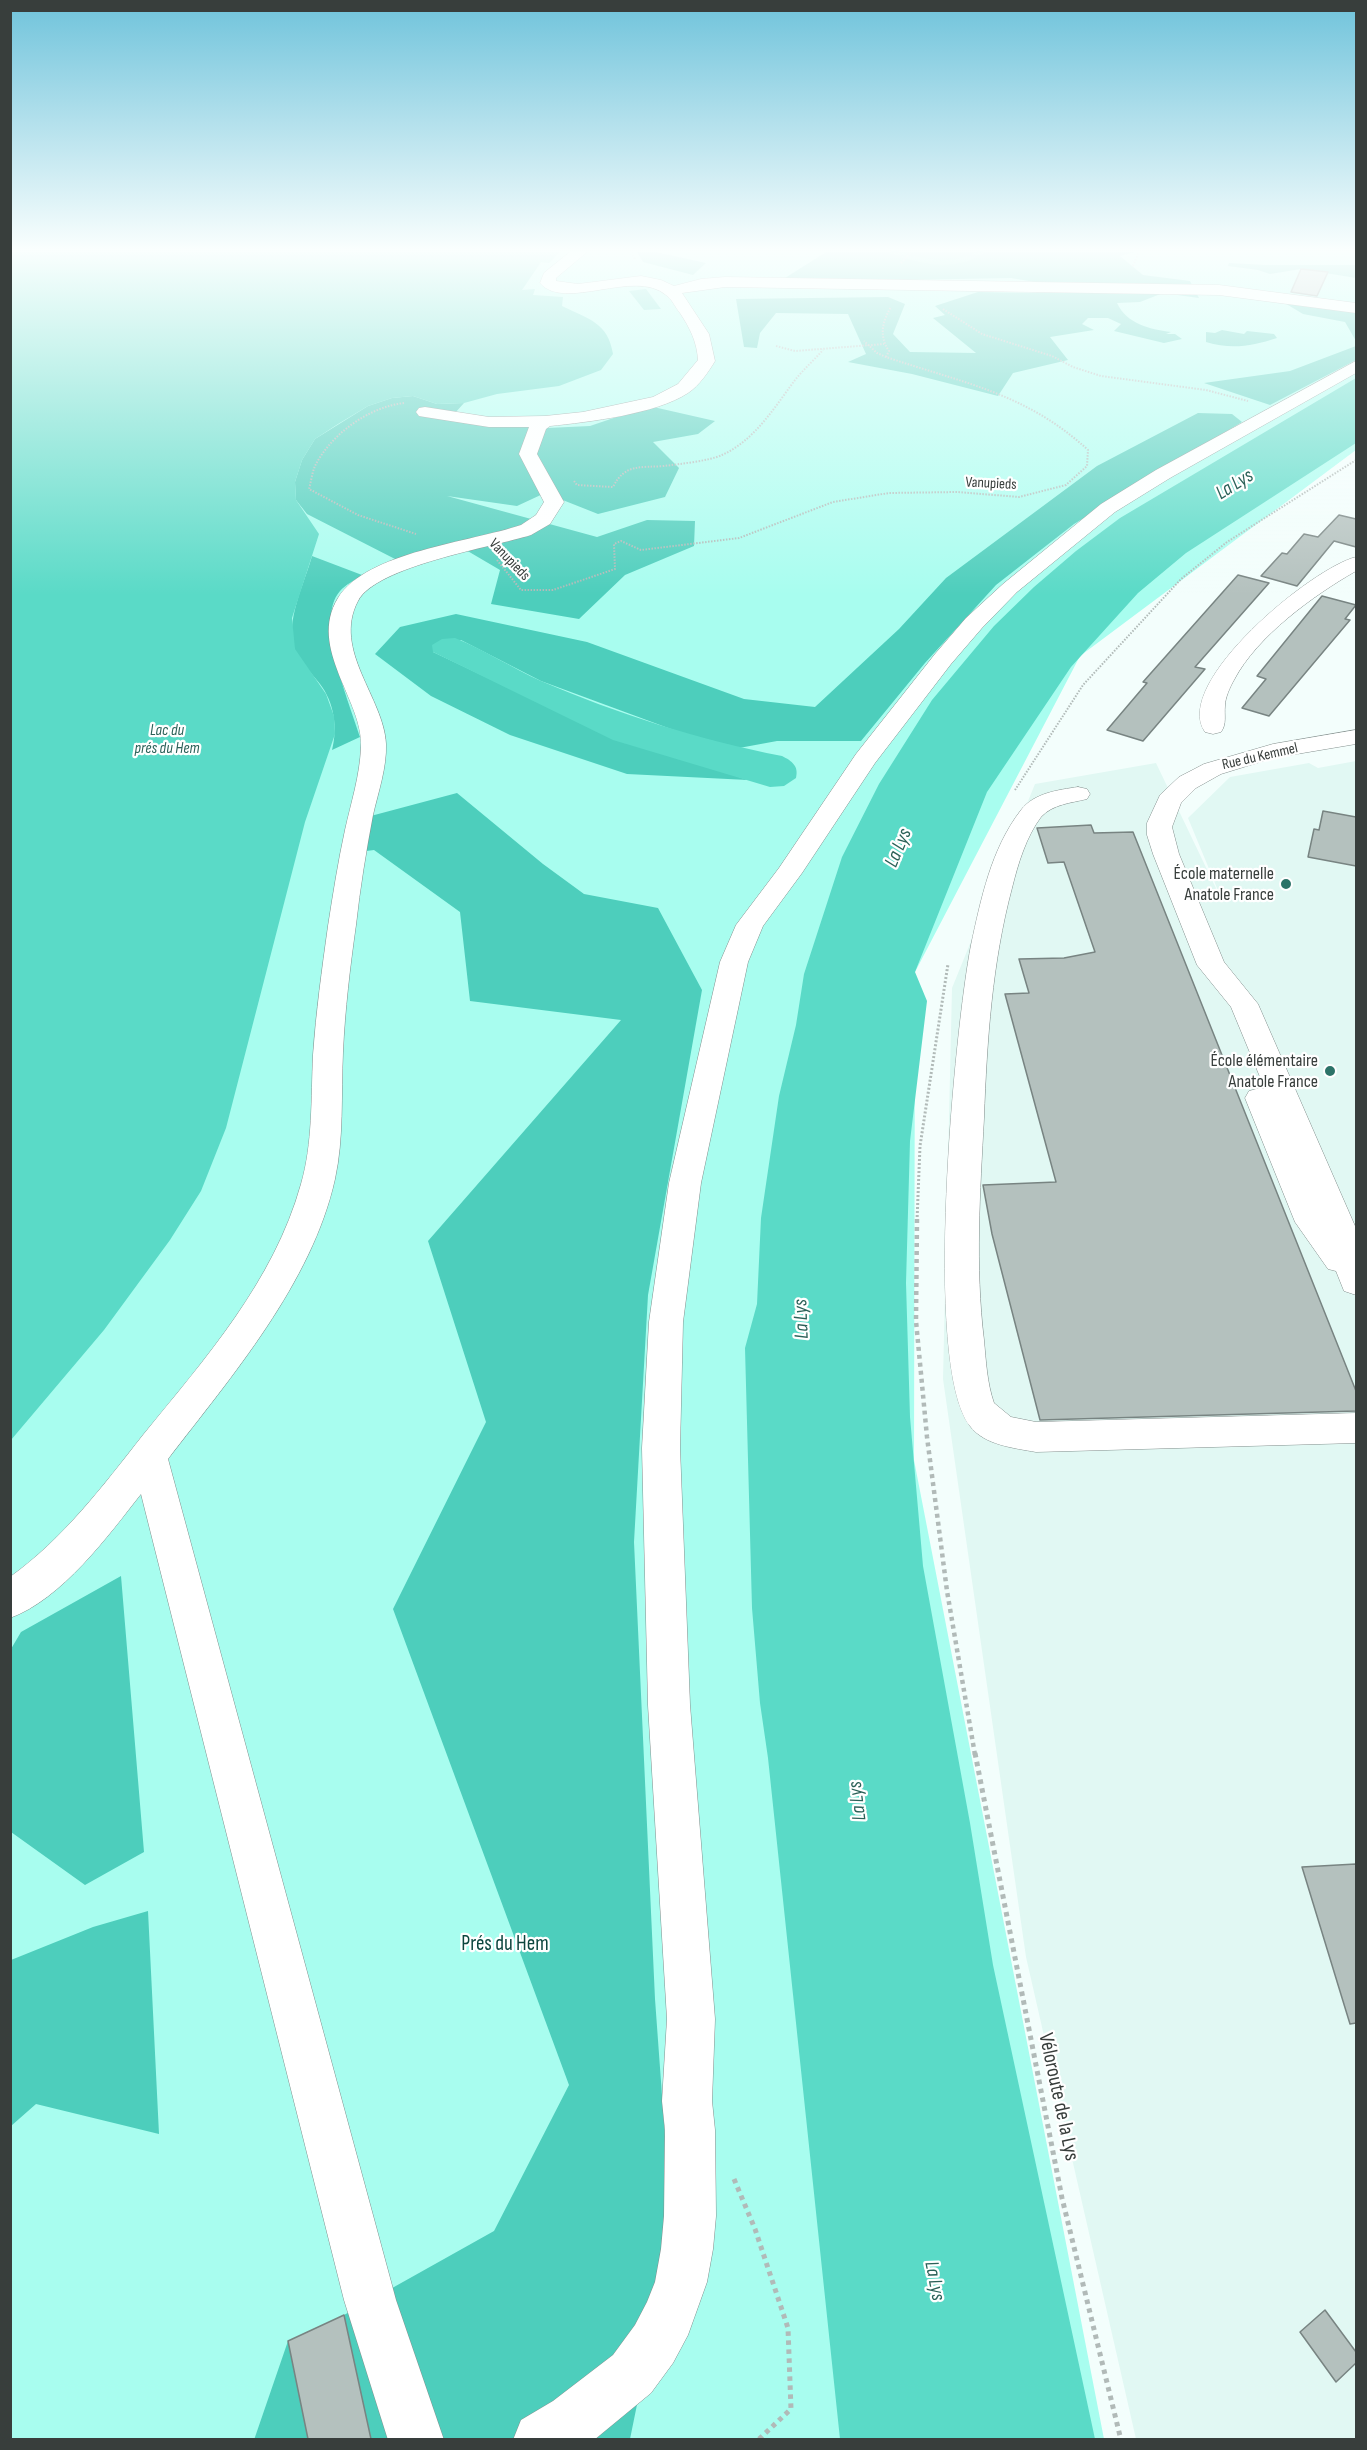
<!DOCTYPE html>
<html>
<head>
<meta charset="utf-8">
<style>
  body { margin:0 }
  #map { position:relative; width:1367px; height:2450px; overflow:hidden; background:#f3fefc; font-family:"Sofia Sans Condensed",sans-serif }
  canvas { display:block }
  .frame { position:absolute; inset:0; border:12px solid #383e3c; pointer-events:none }
</style>
</head>
<body>
<div id="map">
<canvas width="1367" height="2450"></canvas>
<div class="frame"></div>
</div>
<script>
const c = document.querySelector('canvas').getContext('2d');
c.lineJoin = 'round';
function paint(path, color) {
  c.fillStyle = color;
  c.fill(path, 'evenodd');
}
function strokePath(path, color, width, dash) {
  c.strokeStyle = color;
  c.lineWidth = width;
  c.lineCap = dash ? 'butt' : 'round';
  c.setLineDash(dash || []);
  c.stroke(path);
}
function label(font, color, halo, rows, align = 'center') {
  c.font = font + ' "Sofia Sans Condensed",sans-serif';
  c.lineWidth = 4.5;
  c.setLineDash([]);
  c.textBaseline = 'middle';
  c.strokeStyle = halo;
  c.fillStyle = color;
  for (const [text, x, y, turn = 0] of rows) {
    c.save();
    c.translate(x, y);
    c.rotate((+turn || 0) * Math.PI / 180);
    c.textAlign = isNaN(turn) ? turn : align;
    if (halo) c.strokeText(text, 0, 0);
    c.fillText(text, 0, 0);
    c.restore();
  }
}
paint(new Path2D(`
  M 1356,761 L 1356,2439 L 1136,2439 L 1026,1957 L 943,1379 L 952,988 L 1035,784 L 1156,763 L 1224,905 L 1188,818 L 1230,777 L 1309,763 L 1318,768 Z`), '#e1f8f3');
paint(new Path2D(`
  M 11,252 L 1356,252 L 1356,450 L 1080,656 L 915,972 L 914,1460 L 1104,2439 L 11,2440 Z`), '#a8fdef');
paint(new Path2D(`
  M 637,252 L 656,252 L 706,263 L 693,275 L 643,262 Z
  M 826,252 L 1135,252 L 1120,256 L 1143,275 L 1190,281 L 1199,298 L 1163,293 L 1140,302 L 1117,303 C 1127,324 1149,329 1171,332 L 1166,334 L 1175,334 L 1182,339 L 1164,343 L 1114,331 L 1121,324 L 1108,318 L 1088,318 L 1082,324 L 1094,330 L 1050,337 L 1068,360 L 1013,373 L 998,396 L 912,374 L 848,362 L 866,354 L 848,314 L 776,313 L 760,333 L 757,348 L 744,347 L 736,299 L 888,297 L 905,304 L 893,334 L 910,352 L 976,353 L 933,318 L 945,315 L 935,306 L 978,292 L 1030,293 L 1082,290 L 1011,278 L 901,280 L 785,278 Z
  M 1229,263 L 1265,265 L 1356,265 L 1356,278 L 1301,269 L 1270,274 L 1258,270 L 1228,266 Z
  M 1278,299 L 1345,308 L 1356,306 L 1356,341 L 1345,322 L 1303,314 Z
  M 1222,330 L 1244,334 L 1247,331 L 1274,334 L 1277,338 C 1252,346 1232,350 1206,342 L 1206,332 L 1215,333 Z
  M 1356,346 L 1356,360 L 1270,405 L 1204,383 L 1290,371 Z
  M 413,396 L 437,404 L 464,403 L 455,413 L 547,428 L 590,426 L 649,406 L 715,421 L 698,434 L 653,442 L 679,468 L 665,497 L 598,514 L 545,493 L 517,506 L 447,496 L 597,537 L 647,520 L 695,521 L 694,546 L 625,575 L 579,619 L 491,604 L 500,570 L 454,543 L 397,560 L 307,514 L 296,500 L 295,482 L 302,460 L 315,439 L 368,406 L 392,398 Z
  M 1198,413 L 1232,414 L 1242,422 L 1074,524 L 996,585 L 925,663 L 861,741 L 777,741 L 739,748 L 679,732 L 541,681 L 461,640 L 433,652 L 513,690 L 689,761 L 748,780 L 627,774 L 510,735 L 431,696 L 375,654 L 400,627 L 456,614 L 587,642 L 744,699 L 815,707 L 899,629 L 946,578 L 1097,466 Z
  M 312,556 L 362,575 C 355,580 345,585 340,591 C 314,620 350,704 360,737 L 332,750 C 338,728 334,702 320,684 C 312,673 300,663 295,650 C 284,623 305,582 312,556 Z
  M 457,793 L 543,864 L 584,894 L 658,908 L 702,990 L 648,1295 L 634,1542 L 655,1999 L 672,2233 L 630,2439 L 254,2440 L 288,2341 L 344,2315 L 494,2231 L 569,2085 L 393,1609 L 486,1422 L 428,1241 L 621,1020 L 470,1001 L 460,912 L 374,850 L 359,852 L 367,817 Z
  M 121,1576 L 144,1852 L 85,1885 L 11,1832 L 11,1649 L 21,1632 Z
  M 148,1911 L 159,2134 L 36,2104 L 11,2126 L 11,1960 L 93,1927 Z`), '#4dcebc');
paint(new Path2D(`
  M 11,252 L 560,252 L 549,263 L 541,262 L 522,290 L 535,289 L 533,295 L 563,297 L 562,306 C 588,319 608,322 613,354 L 601,370 L 559,386 L 497,394 L 464,403 L 437,404 L 413,396 L 392,398 L 368,406 L 338,424 L 315,439 L 302,460 L 295,482 L 296,500 L 319,534 L 292,618 L 295,649 L 326,694 L 334,716 L 335,734 L 305,822 L 226,1128 L 201,1191 L 170,1240 L 104,1330 L 11,1440 Z
  M 646,289 L 661,309 L 644,310 L 629,291 Z
  M 1356,378 L 1356,443 L 1186,553 L 1138,593 L 1071,667 L 987,792 L 915,972 L 927,1001 L 910,1141 L 906,1283 L 910,1417 L 923,1566 L 970,1823 L 993,1965 L 1095,2439 L 840,2439 L 768,1758 L 760,1703 L 752,1608 L 745,1348 L 757,1304 L 761,1218 L 779,1096 L 796,1025 L 804,974 L 842,857 L 879,784 L 932,700 L 994,626 L 1034,587 L 1076,551 L 1120,518 Z
  M 455,638 C 485,650 512,668 541,681 C 618,714 700,740 782,756 C 792,761 799,766 796,778 L 784,786 L 770,787 L 613,740 L 433,652 L 432,645 L 442,639 Z`), '#5adac7');
strokePath(new Path2D(`
  M 893,252 C 923,262 953,270 981,252`), '#5adac7', 5);
const building = new Path2D(`
  M 1301,269 L 1328,272 L 1317,296 L 1291,292 Z
  M 1339,515 L 1356,519 L 1356,547 L 1334,541 L 1297,586 L 1261,576 L 1282,553 L 1287,554 L 1304,534 L 1318,537 Z
  M 1238,575 L 1269,583 L 1195,667 L 1205,669 L 1143,741 L 1107,730 L 1147,683 L 1143,682 Z
  M 1322,596 L 1356,605 L 1345,619 L 1350,620 L 1269,716 L 1242,708 L 1266,679 L 1257,676 Z
  M 1323,811 L 1356,817 L 1356,866 L 1308,857 L 1314,829 L 1319,830 Z
  M 1091,825 L 1094,833 L 1133,832 L 1356,1391 L 1356,1411 L 1040,1420 L 992,1234 L 983,1185 L 1056,1182 L 1005,994 L 1029,993 L 1019,959 L 1064,958 L 1095,952 L 1064,862 L 1048,863 L 1037,828 Z
  M 1356,1864 L 1356,2023 L 1350,2024 L 1302,1867 Z
  M 1325,2310 L 1356,2352 L 1356,2363 L 1336,2382 L 1300,2332 Z
  M 344,2315 L 371,2439 L 308,2439 L 288,2341 Z`);
paint(building, '#b4c1be');
strokePath(building, '#788482', 1.5);
const minor = new Path2D(`
  M 570,252 L 587,252 L 556,278 L 556,281 L 578,284 L 641,276 L 661,280 L 674,286 L 701,279 L 725,277 L 1219,285 L 1356,303 L 1356,313 L 1219,295 L 725,287 L 682,293 L 709,334 L 715,361 C 709,371 699,386 688,393 C 656,414 589,422 550,426 L 546,429 L 537,454 L 564,502 L 550,524 L 531,535 C 493,547 376,566 358,601 C 332,650 384,698 386,744 C 387,767 378,793 373,815 C 366,852 360,888 356,925 C 350,967 345,1010 343,1052 C 341,1095 344,1138 335,1179 C 312,1283 231,1377 168,1459 L 396,2300 L 444,2440 L 388,2440 L 344,2300 L 141,1494 C 108,1536 62,1599 10,1618 L 10,1577 C 63,1539 103,1486 143,1435 C 205,1359 274,1281 301,1184 C 313,1143 311,1098 313,1055 C 316,1012 322,969 328,926 C 333,894 338,862 345,830 C 351,803 360,775 361,747 C 364,702 307,648 338,598 C 366,552 471,542 521,525 L 536,515 L 544,502 L 519,454 L 529,427 L 489,427 L 425,417 L 419,416 L 416,412 L 419,408 L 425,407 L 489,417 L 545,416 L 583,412 L 653,397 L 678,384 L 698,360 C 697,342 690,328 680,313 C 675,307 672,299 666,295 C 634,268 565,312 540,283 L 544,273 Z
  M 1356,361 L 1356,373 L 1170,478 L 1115,512 L 1017,592 L 982,628 L 951,664 L 875,763 L 802,873 L 763,926 L 748,962 L 701,1183 L 683,1322 L 680,1448 L 690,1705 L 715,2019 L 712,2101 L 715,2130 L 716,2216 L 713,2249 L 707,2282 L 688,2335 L 673,2363 L 651,2393 L 594,2440 L 513,2440 L 521,2420 L 553,2401 L 613,2355 L 635,2325 L 647,2302 L 655,2282 L 661,2249 L 664,2216 L 665,2130 L 662,2101 L 667,2019 L 648,1705 L 642,1448 L 649,1322 L 669,1183 L 720,962 L 736,925 L 779,868 L 856,754 L 935,654 L 966,618 L 1003,584 L 1101,504 L 1156,470 Z
  M 1356,557 L 1356,571 C 1314,595 1257,636 1234,680 C 1230,687 1225,698 1225,706 C 1224,715 1227,724 1221,732 L 1213,734 L 1205,732 C 1171,683 1313,567 1356,557 Z
  M 1356,730 L 1356,744 L 1273,758 L 1221,774 L 1196,788 L 1181,803 L 1172,827 L 1179,854 L 1224,962 L 1258,1004 L 1355,1226 L 1356,1232 L 1356,1295 L 1344,1291 L 1336,1271 L 1328,1269 L 1295,1222 L 1245,1098 L 1249,1091 L 1260,1088 L 1265,1089 L 1231,1007 L 1197,965 L 1153,854 L 1147,835 L 1147,823 L 1160,795 L 1179,777 L 1204,764 L 1273,744 Z
  M 1078,787 L 1087,789 L 1090,794 L 1087,799 C 1071,803 1053,804 1041,817 C 1026,837 1018,864 1012,888 C 992,963 987,1040 984,1118 C 980,1192 975,1266 984,1340 C 986,1361 987,1383 994,1403 L 1011,1417 L 1036,1422 L 1356,1413 L 1356,1443 L 1036,1452 C 1014,1448 984,1445 970,1426 C 922,1364 955,1028 971,945 C 981,899 991,849 1021,810 C 1034,793 1058,790 1078,787 Z`);
strokePath(minor, '#84908e', 1);
strokePath(new Path2D(`
  M 632,252 L 635,260
  M 901,263 L 911,252
  M 1133,266 L 1139,252
  M 943,309 L 982,334 L 1052,356 L 1073,367 L 1101,376 L 1206,390 L 1248,401
  M 776,346 L 795,351 L 884,344
  M 886,357 L 889,351 C 879,336 882,322 891,307
  M 404,403 C 369,407 331,434 315,466 C 312,473 311,482 309,489 L 358,515 L 416,534
  M 574,481 L 577,485 L 613,487 C 625,463 641,468 664,466 C 679,464 709,461 722,455 C 755,440 774,408 795,380 C 803,370 814,360 823,350
  M 497,560 L 521,590 L 553,590 L 615,569 L 614,544 L 621,541 L 641,550 L 739,538 L 833,502 L 889,493 L 957,492 L 1019,497 L 1066,485 L 1087,466 L 1088,450 C 1026,393 963,383 886,357 L 877,353 L 864,341
  M 1015,790 L 1083,685 L 1181,579 L 1227,542 L 1356,460`), '#b1bab8', 2, [1.5, 1.5]);
strokePath(new Path2D(`
  M 917,1221 L 920,1146 L 948,964`), '#b1bab8', 3, [2, 2]);
strokePath(new Path2D(`
  M 917,1219 L 916,1321 L 927,1437 L 947,1591 L 975,1755`), '#b1bab8', 4.5, [4, 4]);
strokePath(new Path2D(`
  M 975,1753 L 1062,2198 L 1121,2440
  M 734,2179 L 755,2229 L 788,2328 L 791,2409 L 758,2440`), '#b1bab8', 5, [4.5, 4.5]);
paint(minor, '#fff');
const sky = c.createLinearGradient(0, 0, 0, 595);
sky.addColorStop(0, '#6fc3db');
sky.addColorStop(0.42, '#fafffe');
sky.addColorStop(1, '#fafffe00');
c.fillStyle = sky;
c.fillRect(0, 0, 1367, 595);
for (const [x, y, r, color] of [
  [1286,884,6,"#2c7368"],
  [1330,1071,6,"#2c7368"]
]) {
  const dot = new Path2D();
  dot.arc(x, y, r, 0, 2 * Math.PI);
  c.fillStyle = color;
  c.fill(dot);
  strokePath(dot, '#fff', 2);
}
label('15px', '#383e3c', '#fff', [
  ["Vanupieds",991,484,3],
  ["Vanupieds",509,560,46],
  ["Rue du Kemmel",1260,757,-13]
]);
label('italic 16px', '#2b6158', '#fff', [
  ["Lac du",167,731],
  ["prés du Hem",167,749]
]);
label('18px', '#383e3c', '#fff', [
  ["École maternelle",1274,874],
  ["Anatole France",1274,895],
  ["École élémentaire",1318,1061],
  ["Anatole France",1318,1082]
], 'right');
label('italic 20px', '#2b6158', '#fff', [
  ["La Lys",1235,485,-32],
  ["La Lys",899,848,-67],
  ["La Lys",802,1319,-92],
  ["La Lys",858,1801,-97],
  ["La Lys",934,2281,79]
]);
label('21px', '#0c463f', '#fff', [
  ["Prés du Hem",505,1945]
]);
label('21px', '#383e3c', '#fff', [
  ["Véloroute de la Lys",1058,2097,78]
]);
</script>
</body>
</html>
